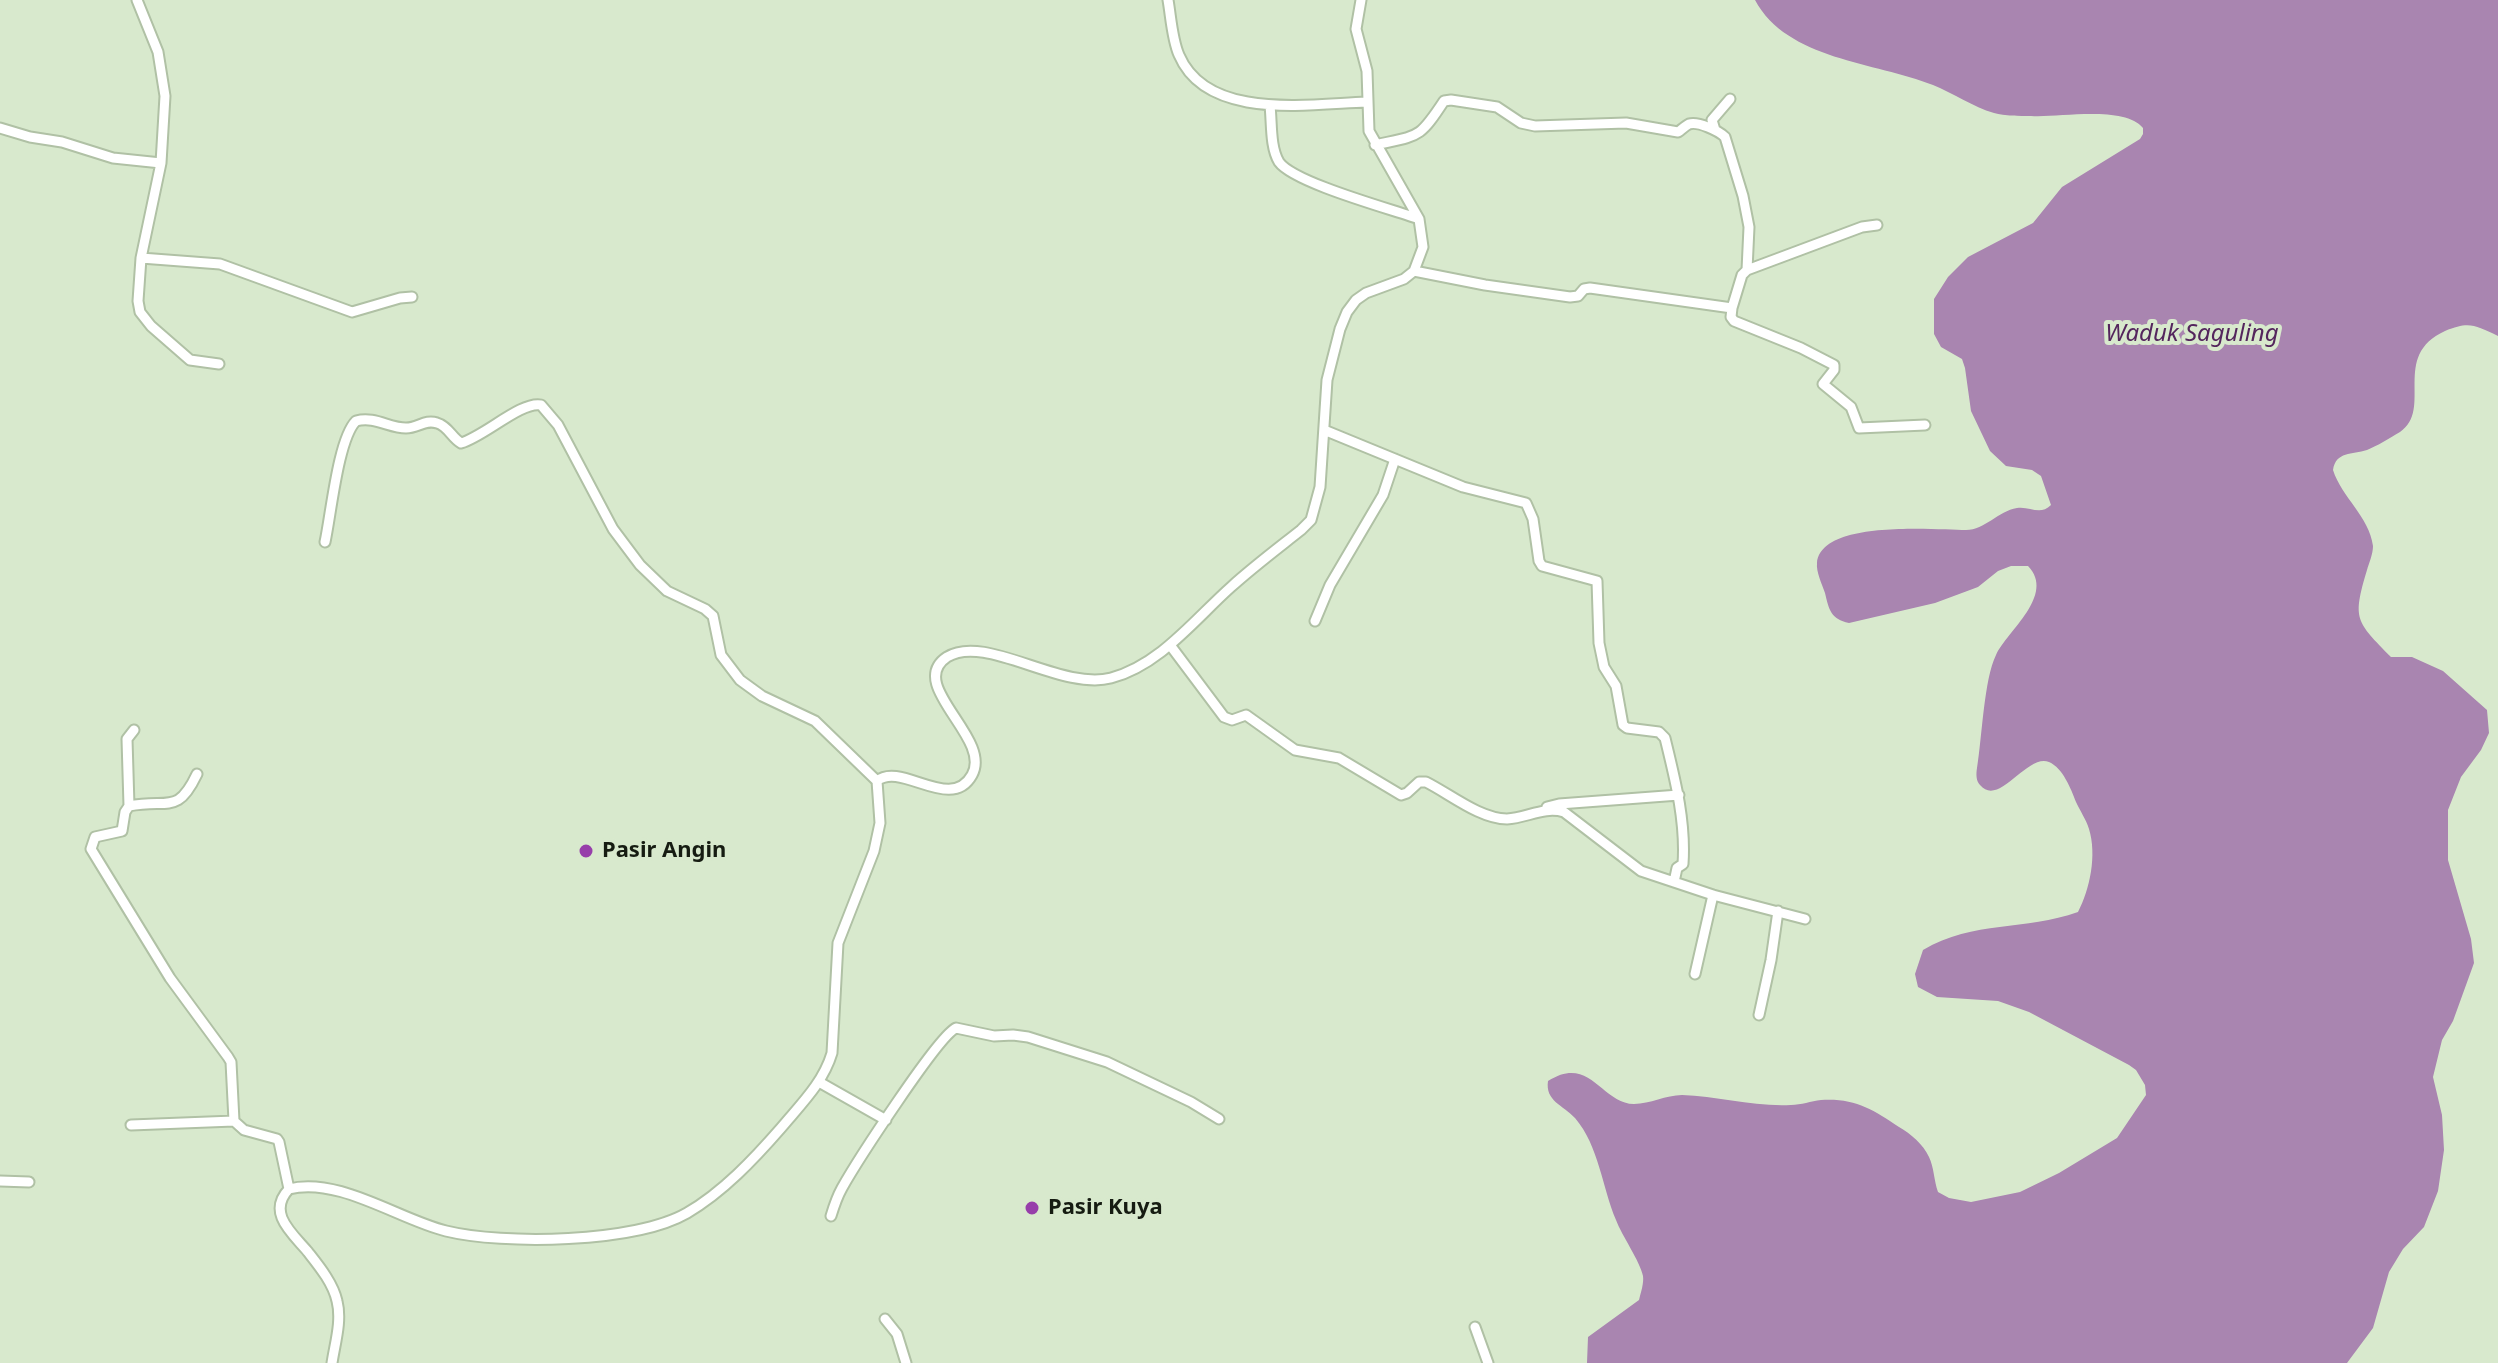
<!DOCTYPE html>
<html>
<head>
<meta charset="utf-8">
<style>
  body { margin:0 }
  canvas { display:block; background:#d8e9cd }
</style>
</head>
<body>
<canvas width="2498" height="1363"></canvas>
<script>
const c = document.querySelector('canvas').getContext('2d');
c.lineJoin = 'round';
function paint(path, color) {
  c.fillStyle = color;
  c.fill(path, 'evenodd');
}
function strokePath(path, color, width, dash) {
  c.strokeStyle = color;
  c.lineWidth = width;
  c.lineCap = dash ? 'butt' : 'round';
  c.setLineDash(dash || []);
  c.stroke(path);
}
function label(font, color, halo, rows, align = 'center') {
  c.font = font + ' "Noto Sans",sans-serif';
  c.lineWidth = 8;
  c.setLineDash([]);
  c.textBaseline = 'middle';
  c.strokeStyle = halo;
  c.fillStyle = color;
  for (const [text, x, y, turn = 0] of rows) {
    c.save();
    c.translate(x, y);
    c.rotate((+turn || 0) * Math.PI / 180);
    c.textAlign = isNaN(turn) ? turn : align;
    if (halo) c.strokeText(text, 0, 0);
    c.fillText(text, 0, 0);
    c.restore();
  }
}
paint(new Path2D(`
  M 1755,0 L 2498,0 L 2498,336 C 2475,325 2469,321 2445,331 C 2390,356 2434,409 2400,432 C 2390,438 2377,446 2367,450 C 2352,455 2336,451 2333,470 C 2342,498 2369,516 2373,546 C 2373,554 2369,563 2367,570 C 2352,620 2356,621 2391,657 L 2412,657 L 2443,671 L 2487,710 L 2489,733 L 2481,750 L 2461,777 L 2448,810 L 2448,860 L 2471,939 L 2474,963 L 2453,1021 L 2442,1040 L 2433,1077 L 2442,1115 L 2444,1150 L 2438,1191 L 2424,1227 L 2403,1249 L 2389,1272 L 2373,1328 L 2347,1363 L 1587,1363 L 1588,1337 L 1639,1300 C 1641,1292 1644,1283 1643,1276 C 1640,1261 1622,1236 1616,1220 C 1602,1187 1599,1146 1575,1118 C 1563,1105 1545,1101 1548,1081 C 1590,1054 1601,1103 1634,1104 C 1650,1104 1666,1095 1682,1095 C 1718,1096 1754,1107 1791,1105 C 1801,1105 1811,1101 1821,1100 C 1855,1098 1872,1109 1899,1127 C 1911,1134 1923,1144 1929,1157 C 1934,1167 1934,1181 1938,1192 L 1949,1198 L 1971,1202 L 2020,1192 L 2059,1173 L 2117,1138 L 2146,1095 L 2145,1085 L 2136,1070 L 2129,1065 L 2029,1012 L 1998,1001 L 1937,997 L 1918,987 L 1915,974 L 1923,950 C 1974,920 2025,931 2078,912 C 2090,889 2097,855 2089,829 C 2086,819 2080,811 2076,802 C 2071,789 2063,768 2049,762 C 2027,753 1999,808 1980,785 C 1976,781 1976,774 1977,768 C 1982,738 1984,679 1996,655 C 2007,631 2056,595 2028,566 L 2011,566 L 1998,571 L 1978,587 L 1935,603 L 1849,623 C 1831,619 1829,610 1825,593 C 1822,584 1816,572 1817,563 C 1821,519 1937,530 1966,530 C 1985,530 1998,511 2017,508 C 2030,506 2040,516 2051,505 L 2041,476 L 2032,470 L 2006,466 L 1990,451 L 1971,411 L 1965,368 L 1962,359 L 1941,347 L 1934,334 L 1934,299 L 1948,277 L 1968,257 L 2033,223 L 2062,187 L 2140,139 L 2143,134 L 2143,128 C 2124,105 2058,118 2031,116 C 2019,116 2005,116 1994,113 C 1973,107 1953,93 1933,85 C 1875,62 1787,60 1755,0 Z`), '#a985b0');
const minor = new Path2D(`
  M 137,0 L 158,52 L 165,96 L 161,163 L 141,258 L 138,301 L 140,312 L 151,326 L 190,360 L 219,364
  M 1168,0 C 1171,17 1172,39 1179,55 C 1207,121 1309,104 1366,102
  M 1270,106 C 1272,123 1270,147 1279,162 C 1294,183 1391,209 1419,219
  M 0,128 L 30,137 L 62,142 L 113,158 L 161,163
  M 1715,130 L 1712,120 L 1730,99
  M 1375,145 C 1420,135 1419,139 1444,101 L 1451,100 L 1497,107 L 1521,123 L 1535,126 L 1626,123 L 1678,132 C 1681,130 1685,126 1689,124 C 1698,121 1719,131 1725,137 L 1743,196 L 1749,227 L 1747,270
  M 141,258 L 220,264 L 352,312 L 400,298 L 412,297
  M 1414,271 L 1485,285 L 1570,297 L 1578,296 L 1584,289 L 1590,288 L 1732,308 L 1731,317 L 1734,321 L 1801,348 L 1834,365 L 1834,370 L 1823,384 L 1851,407 L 1859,428 L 1925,425
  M 1732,308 L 1742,275 L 1747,270 L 1862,227 L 1877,225
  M 1324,430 L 1463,487 L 1526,503 L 1533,519 L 1539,561 L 1542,566 L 1597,581 L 1599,643 L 1604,667 L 1616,686 L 1623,725 L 1627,728 L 1659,732 L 1665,738 C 1675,779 1686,821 1683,864 L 1677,868 L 1674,882
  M 325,542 C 331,515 338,439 356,421 C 375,416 389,428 406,428 C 418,428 425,419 437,423 C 448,426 452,438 461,443 C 485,436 521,401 541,405 L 558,425 L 613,529 L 640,565 L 667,591 L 705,609 L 713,616 L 721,655 L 740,680 L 762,696 L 815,721 L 877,781
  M 1315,621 L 1330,585 L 1383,495 L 1395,459
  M 1170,645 L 1224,717 L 1232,720 L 1246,715 L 1295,750 L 1339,758 L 1401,795 L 1407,793 L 1419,782 L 1426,782 C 1450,794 1480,819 1507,819 C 1527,818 1544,806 1564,812 L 1641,871 L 1713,895 L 1805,919
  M 197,774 C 177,816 168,798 129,806 L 125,812 L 122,831 L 95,837 L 91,849 L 170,978 L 228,1057 L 231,1062 L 234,1121 L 244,1130 L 277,1139 L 279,1142 L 289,1189
  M 129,806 L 127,739 L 134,730
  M 1547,807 L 1559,804 L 1679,795
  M 1695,974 L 1713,895
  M 1759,1015 L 1771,960 L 1778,911
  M 819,1082 L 886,1120
  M 131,1125 L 234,1121
  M 0,1181 L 29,1182
  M 831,1216 C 834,1206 837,1197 842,1188 C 856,1163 938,1036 956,1028 L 994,1036 L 1013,1035 L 1028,1037 L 1107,1062 L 1191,1102 L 1219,1119
  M 885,1319 L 897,1334 L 906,1363
  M 1475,1327 L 1488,1363
  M 332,1363 C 335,1343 342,1321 337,1301 C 333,1283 319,1266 308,1252 C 293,1234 266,1213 289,1189 C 338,1176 400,1220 446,1231 C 503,1245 635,1243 687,1213 C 723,1192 754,1159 781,1128 C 801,1104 823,1083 832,1053 L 838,943 L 874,851 L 880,823 L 877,781 C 901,761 951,813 972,775 C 993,738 905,685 947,657 C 985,633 1061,691 1111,678 C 1160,665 1195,619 1231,587 C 1253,567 1277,549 1301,530 L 1311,520 L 1320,487 L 1327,380 L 1340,329 L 1347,312 L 1356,300 L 1366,293 L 1404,279 L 1414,271 L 1423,247 L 1419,219 L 1369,131 L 1367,71 L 1356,29 L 1361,0`);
strokePath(minor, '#b0c1a5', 13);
strokePath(minor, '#fff', 9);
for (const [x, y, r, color] of [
  [586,851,8,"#973eaa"],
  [1032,1208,8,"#973eaa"]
]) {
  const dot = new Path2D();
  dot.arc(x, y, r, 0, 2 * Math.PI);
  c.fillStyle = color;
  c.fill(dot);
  strokePath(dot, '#d8e9cd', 3);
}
label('bold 22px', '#161c12', '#d8e9cd', [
  ["Pasir Angin",602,851],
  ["Pasir Kuya",1048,1208]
], 'left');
label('italic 24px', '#54265d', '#d8e9cd', [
  ["Waduk Saguling",2192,334]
]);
</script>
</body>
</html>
